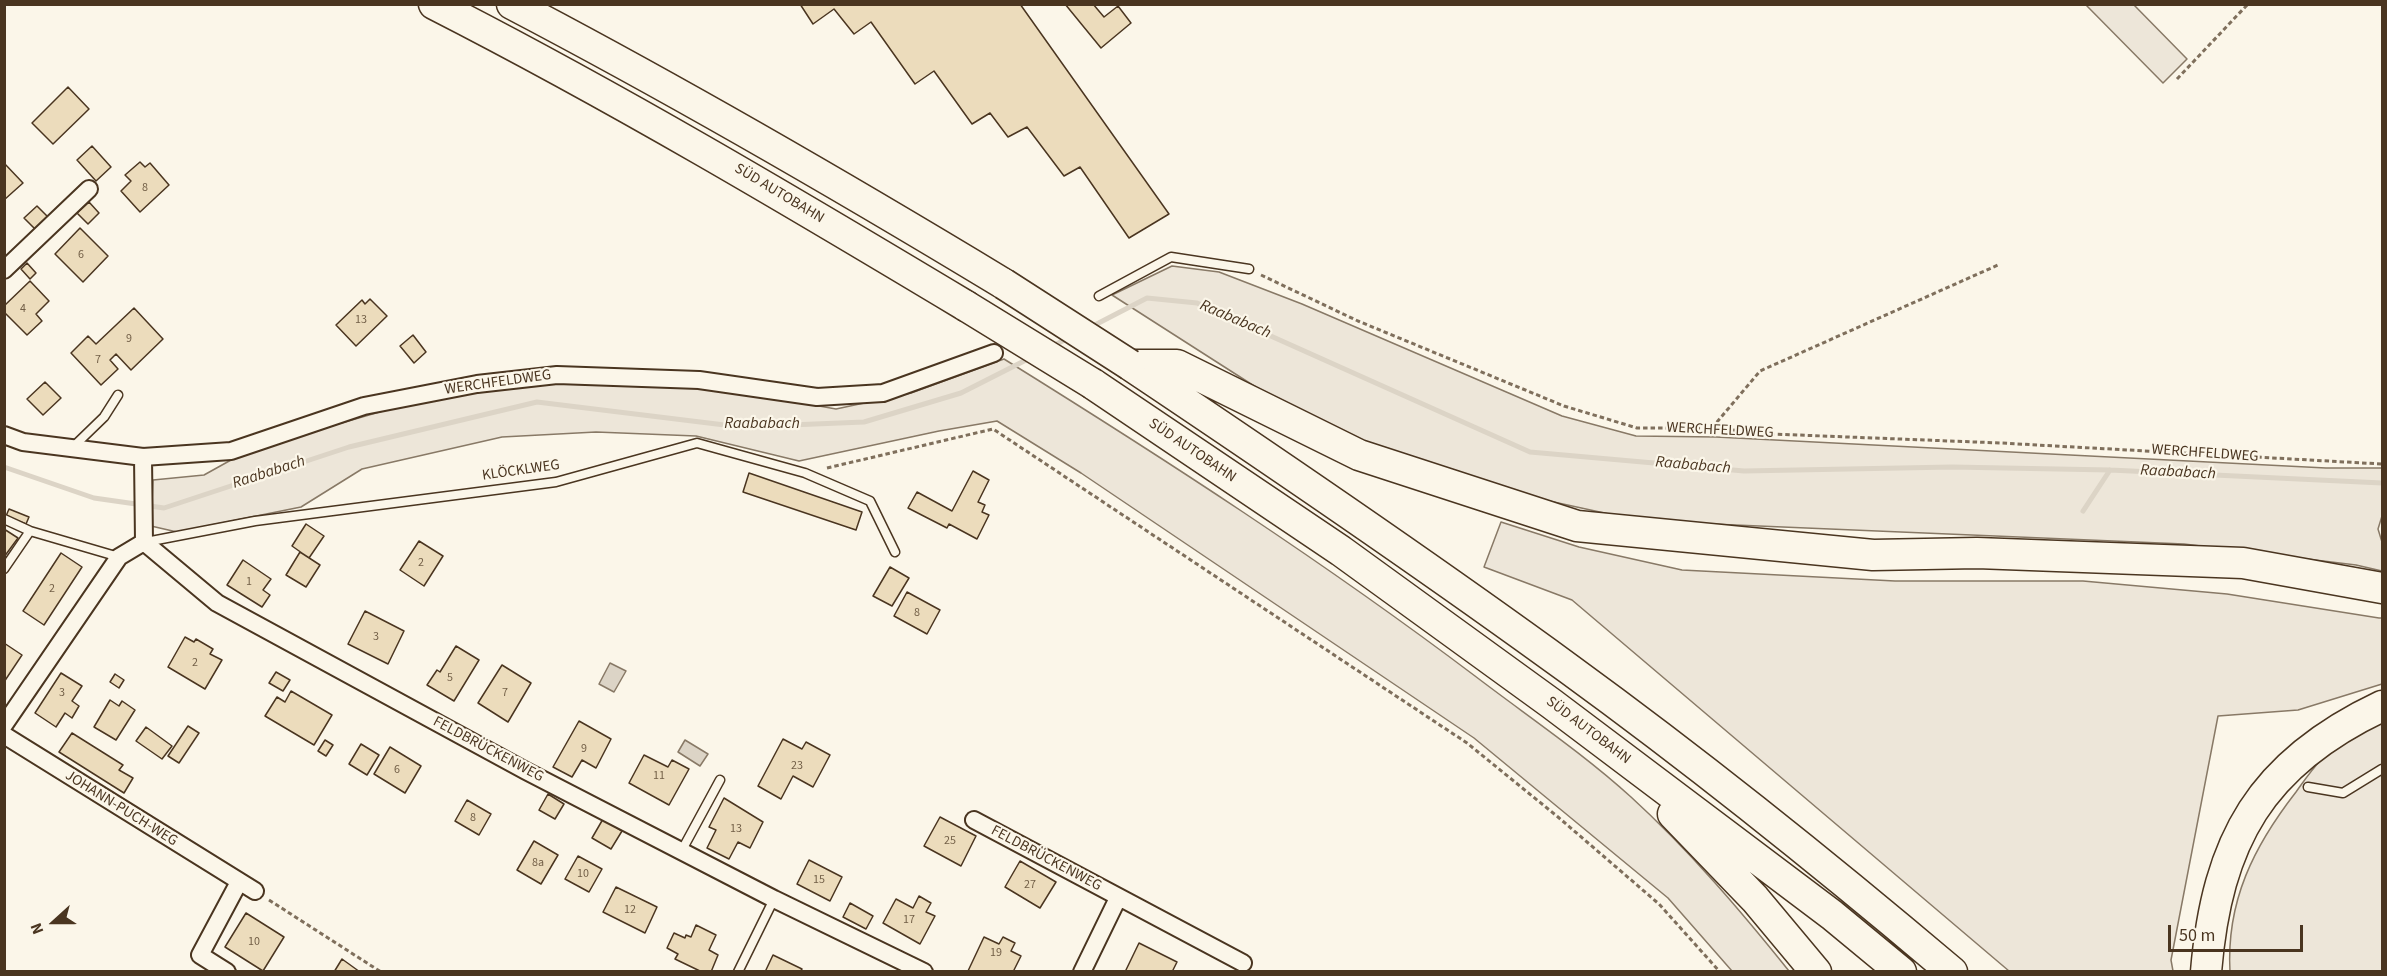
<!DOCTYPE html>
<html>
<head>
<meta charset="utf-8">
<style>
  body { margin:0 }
  #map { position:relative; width:2387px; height:976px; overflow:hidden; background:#fbf6e9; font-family:"Source Sans 3",sans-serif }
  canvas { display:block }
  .frame { position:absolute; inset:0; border:6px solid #4a3520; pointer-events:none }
  .north { position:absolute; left:24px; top:892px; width:60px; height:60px; -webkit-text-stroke:4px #fbf6e9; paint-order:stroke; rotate:249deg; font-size:16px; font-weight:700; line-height:24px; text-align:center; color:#4a3520 }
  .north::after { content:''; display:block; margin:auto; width:21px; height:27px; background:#4a3520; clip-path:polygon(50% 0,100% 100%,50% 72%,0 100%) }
  .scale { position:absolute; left:2168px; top:925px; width:135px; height:27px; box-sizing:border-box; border:3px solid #4a3520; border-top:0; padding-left:8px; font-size:18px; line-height:21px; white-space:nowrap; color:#4a3520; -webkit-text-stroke:4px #fbf6e9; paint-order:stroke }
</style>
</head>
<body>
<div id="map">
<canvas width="2387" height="976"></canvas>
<div class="frame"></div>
<div class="north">N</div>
<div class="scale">50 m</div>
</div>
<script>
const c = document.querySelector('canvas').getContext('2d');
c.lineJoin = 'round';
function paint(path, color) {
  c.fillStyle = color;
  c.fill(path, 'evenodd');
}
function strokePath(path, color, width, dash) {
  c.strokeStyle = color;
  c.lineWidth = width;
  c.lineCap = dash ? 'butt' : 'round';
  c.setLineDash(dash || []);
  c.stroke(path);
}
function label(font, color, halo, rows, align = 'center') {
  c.font = font + ' "Source Sans 3",sans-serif';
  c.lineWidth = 4.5;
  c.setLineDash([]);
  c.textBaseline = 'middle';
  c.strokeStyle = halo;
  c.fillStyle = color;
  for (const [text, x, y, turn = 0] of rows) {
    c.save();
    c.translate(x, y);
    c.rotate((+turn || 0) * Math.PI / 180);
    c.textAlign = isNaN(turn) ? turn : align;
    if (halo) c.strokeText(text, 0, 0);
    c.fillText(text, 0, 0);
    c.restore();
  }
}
const green = new Path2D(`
  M 2086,5 L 2134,5 L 2187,59 L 2163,83 Z
  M 1172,266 L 1219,272 L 1302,304 L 1562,416 L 1636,436 L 1716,437 L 2326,468 L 2382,468 L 2382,516 L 2378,529 L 2382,542 L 2382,571 L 2356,565 L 2184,544 L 1641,521 L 1540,499 L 1436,467 L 1332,430 L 1262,391 L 1112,295 Z
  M 1004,359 C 1165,459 1324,562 1475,676 C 1526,715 1584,754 1631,797 C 1689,850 1740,910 1789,971 L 1732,971 L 1668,898 L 1474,738 L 1081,473 L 997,421 L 939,431 L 799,461 L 696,436 L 596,432 L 502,437 L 362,469 L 301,507 L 177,532 L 151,526 L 153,480 L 204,475 L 240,455 L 338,424 L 407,404 L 477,390 L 558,382 L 707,386 L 836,409 L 911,393 Z
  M 1501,522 L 1579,547 L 1682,570 L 1895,581 L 2083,581 L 2227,594 L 2379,618 L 2382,618 L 2382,684 L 2298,710 L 2218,716 L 2171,960 L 2173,971 L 2009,971 L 1572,600 L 1484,567 Z
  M 2382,720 L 2382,971 L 2230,972 C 2226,901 2254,846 2296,792 C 2304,781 2312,769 2321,760 C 2338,743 2361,731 2382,720 Z`);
paint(green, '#ede6d9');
strokePath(green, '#887966', 1.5);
const water = new Path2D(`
  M 610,663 L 626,671 L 614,692 L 599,684 Z
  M 685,740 L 708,754 L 700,766 L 678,752 Z`);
paint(water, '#dcd4c6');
strokePath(water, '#887966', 1.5);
strokePath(new Path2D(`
  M 1089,328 L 1147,298 L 1197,303 L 1530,452 L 1744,471 L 1952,467 L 2110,470 L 2382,483
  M 1051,347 L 1070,337
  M 4,467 L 94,498 L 164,508 L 349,447 L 537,402 L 741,427 L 864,422 L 961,393 L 1030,358
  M 2083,511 L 2110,470`), '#dcd4c6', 5);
const building = new Path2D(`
  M 800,4 L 1020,4 L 1169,214 L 1129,238 L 1080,167 L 1064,176 L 1027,127 L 1008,137 L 990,113 L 972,124 L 934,71 L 915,84 L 871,22 L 854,34 L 834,9 L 813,24 Z
  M 1065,4 L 1093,4 L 1104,17 L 1118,6 L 1131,23 L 1101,48 Z
  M 68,87 L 89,109 L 53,144 L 32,123 Z
  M 92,146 L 111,167 L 96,181 L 77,160 Z
  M 140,162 L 145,167 L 150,163 L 169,185 L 140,212 L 121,191 L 131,181 L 125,175 Z
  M 4,163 L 23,183 L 4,200 Z
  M 89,202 L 99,213 L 88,224 L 77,213 Z
  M 37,206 L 48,217 L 35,229 L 24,218 Z
  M 80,228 L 108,256 L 83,282 L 55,254 Z
  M 27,263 L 36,273 L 30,279 L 21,269 Z
  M 30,281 L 49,301 L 36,314 L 42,321 L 27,335 L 4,312 L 4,306 Z
  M 370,299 L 387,316 L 356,346 L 336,325 L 362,300 L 365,304 Z
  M 134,308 L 163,339 L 131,370 L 116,354 L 110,360 L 118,369 L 101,385 L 71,353 L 88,336 L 96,344 Z
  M 413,335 L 426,352 L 414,363 L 400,346 Z
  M 45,382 L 61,398 L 43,415 L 27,399 Z
  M 973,471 L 989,480 L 978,502 L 985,505 L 982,512 L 989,515 L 977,539 L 949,524 L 947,528 L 908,508 L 917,492 L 952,511 Z
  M 749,473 L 862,512 L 856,530 L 743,492 Z
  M 9,509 L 29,517 L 26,524 L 6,516 Z
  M 306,524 L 324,536 L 309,558 L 292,546 Z
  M 4,529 L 18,538 L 4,557 Z
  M 419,541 L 443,556 L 424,586 L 400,570 Z
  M 300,552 L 320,565 L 306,587 L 286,575 Z
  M 61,553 L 82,567 L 44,625 L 23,611 Z
  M 243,560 L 271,579 L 263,590 L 270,595 L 262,607 L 227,585 Z
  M 890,567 L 909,578 L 892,606 L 873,596 Z
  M 907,592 L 940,610 L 927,634 L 894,616 Z
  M 365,611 L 404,631 L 388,664 L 348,644 Z
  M 185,637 L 194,642 L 196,639 L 213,649 L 210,654 L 222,660 L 205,689 L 168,667 Z
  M 4,643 L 22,655 L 4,682 Z
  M 456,646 L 479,660 L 454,701 L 427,685 L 437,670 L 440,672 Z
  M 502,665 L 531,683 L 508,722 L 478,703 Z
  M 276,672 L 290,680 L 283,691 L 269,683 Z
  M 61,673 L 82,686 L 72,701 L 79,706 L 72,718 L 65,713 L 56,727 L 35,713 Z
  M 115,674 L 124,680 L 119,688 L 110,682 Z
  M 291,691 L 332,715 L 314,745 L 265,716 L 277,697 L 285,702 Z
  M 110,700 L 119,706 L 122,701 L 135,710 L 116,740 L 94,727 Z
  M 579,721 L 611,739 L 596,768 L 582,760 L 572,777 L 553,767 Z
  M 188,726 L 199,733 L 179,763 L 168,756 Z
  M 146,727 L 172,746 L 162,759 L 136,741 Z
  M 72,733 L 123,765 L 119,770 L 133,778 L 124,793 L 59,752 Z
  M 783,739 L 802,749 L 806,742 L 830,755 L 813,787 L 793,776 L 781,799 L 758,786 Z
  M 325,740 L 333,745 L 326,756 L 318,751 Z
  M 361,744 L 379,755 L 367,775 L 349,764 Z
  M 390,747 L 421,766 L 405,793 L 374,774 Z
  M 644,755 L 668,767 L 672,760 L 689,769 L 669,805 L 629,783 Z
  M 548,794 L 564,804 L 555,819 L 539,810 Z
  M 724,798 L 763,822 L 750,848 L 738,842 L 729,859 L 707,848 L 716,830 L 709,827 Z
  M 467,800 L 491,814 L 479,835 L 455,821 Z
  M 940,817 L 976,836 L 961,866 L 924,846 Z
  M 603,819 L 622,831 L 611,849 L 592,838 Z
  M 534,841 L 558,855 L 541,884 L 517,870 Z
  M 578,856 L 602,869 L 589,892 L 565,879 Z
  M 809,860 L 842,877 L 830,901 L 797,884 Z
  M 1020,861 L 1056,882 L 1040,908 L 1005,887 Z
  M 616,887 L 657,907 L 645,933 L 603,912 Z
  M 919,896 L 931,903 L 926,912 L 935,916 L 920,944 L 883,923 L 896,899 L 913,908 Z
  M 850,903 L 873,916 L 866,929 L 843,917 Z
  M 246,913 L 284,937 L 263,971 L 225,947 Z
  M 696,925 L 716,935 L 709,950 L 718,955 L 711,972 L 702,972 L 675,959 L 678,954 L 667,948 L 674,933 L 685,938 L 686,935 L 691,937 Z
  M 984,937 L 999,944 L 1003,937 L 1015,943 L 1011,951 L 1021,956 L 1013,972 L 968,971 Z
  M 1139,943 L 1177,962 L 1172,972 L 1125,972 Z
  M 773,955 L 802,969 L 800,972 L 765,972 Z
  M 342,959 L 360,972 L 334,972 Z`);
paint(building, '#ecdcbc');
strokePath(building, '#4a3520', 1.5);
const lane = new Path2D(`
  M 1099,296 L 1171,257 L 1249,269
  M 72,448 L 104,417 L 118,395
  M 4,519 L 30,531 L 119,557
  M 146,542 L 255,521 L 556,482 L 697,443 L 805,473 L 870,501 L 895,552
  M 4,569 L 30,531
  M 2308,787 L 2343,793 L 2382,769
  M 682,850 L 720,780
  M 738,972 L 774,899`);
const street = new Path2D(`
  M 4,270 L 89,189
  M 4,435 L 23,442 L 143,457 L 231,451 L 364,406 L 477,384 L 557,375 L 699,380 L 817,397 L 883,393 L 994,353
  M 143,457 L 144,542 L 217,603 L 526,771 L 774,899 L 924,972
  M 4,725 L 119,557 L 144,542
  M 4,735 L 255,891
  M 974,820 L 1243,963
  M 227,972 L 200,955 L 239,882
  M 1082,972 L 1118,898`);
const highway = new Path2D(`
  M 434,4 C 616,97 791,201 966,306
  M 512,4 C 680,92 842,186 1004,284
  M 1130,365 L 1177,365 L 1359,455 L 1577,526 L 1873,555 L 1977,553 L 2243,563 L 2382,588
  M 1130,365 C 1278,464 1425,564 1569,669 C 1701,765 1828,867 1952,972
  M 1093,384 L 1341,551 L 1552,704 L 1832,915 L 1901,972
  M 1673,814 L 1755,899 L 1816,972
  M 2206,972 C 2217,840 2261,763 2382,706`);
strokePath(lane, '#4a3520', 11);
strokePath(street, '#4a3520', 20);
strokePath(highway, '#4a3520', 33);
strokePath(new Path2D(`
  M 2177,79 L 2248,4
  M 1261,275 L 1358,321 L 1564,406 L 1637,428 L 1712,428 L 1772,434 L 2001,443 L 2382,464
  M 1712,428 L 1760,371 L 1998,265
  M 827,468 L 993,429 L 1467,743 L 1558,817 L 1659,904 L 1720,972
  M 269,900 L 381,972`), '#7f6f5c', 3, [4.5, 3]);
strokePath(lane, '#fbf6e9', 8);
strokePath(street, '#fbf6e9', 16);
strokePath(highway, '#fbf6e9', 30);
const highwayBridge = new Path2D(`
  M 1004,284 L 1130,365
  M 966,306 L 1093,384`);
strokePath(highwayBridge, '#4a3520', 33, []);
strokePath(highwayBridge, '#fbf6e9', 30);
label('12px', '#725f47', null, [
  ["8",145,188],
  ["6",81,255],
  ["4",23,309],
  ["13",361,320],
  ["9",129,339],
  ["7",98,360],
  ["2",421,563],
  ["1",249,582],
  ["2",52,589],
  ["8",917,613],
  ["3",376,637],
  ["2",195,663],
  ["5",450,678],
  ["3",62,693],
  ["7",505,693],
  ["9",584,749],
  ["23",797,766],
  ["6",397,770],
  ["11",659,776],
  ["8",473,818],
  ["13",736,829],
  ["25",950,841],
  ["8a",538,863],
  ["10",583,874],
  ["15",819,880],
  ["27",1030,885],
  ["12",630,910],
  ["17",909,920],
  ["10",254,942],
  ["19",996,953]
]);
label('15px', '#4a3520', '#fbf6e9', [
  ["SÜD AUTOBAHN",779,194,31],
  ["WERCHFELDWEG",498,383,-8],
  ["WERCHFELDWEG",1720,431,3],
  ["SÜD AUTOBAHN",1192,451,34],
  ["WERCHFELDWEG",2205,454,4],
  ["KLÖCKLWEG",521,471,-8],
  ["SÜD AUTOBAHN",1588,731,37],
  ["FELDBRÜCKENWEG",488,750,28],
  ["JOHANN-PUCH-WEG",121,809,32],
  ["FELDBRÜCKENWEG",1046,859,28]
]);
label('italic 16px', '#4a3520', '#fbf6e9', [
  ["Raababach",1235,320,23],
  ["Raababach",762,424],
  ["Raababach",1693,466,5],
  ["Raababach",269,473,-18],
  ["Raababach",2178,473,3]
]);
</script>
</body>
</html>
